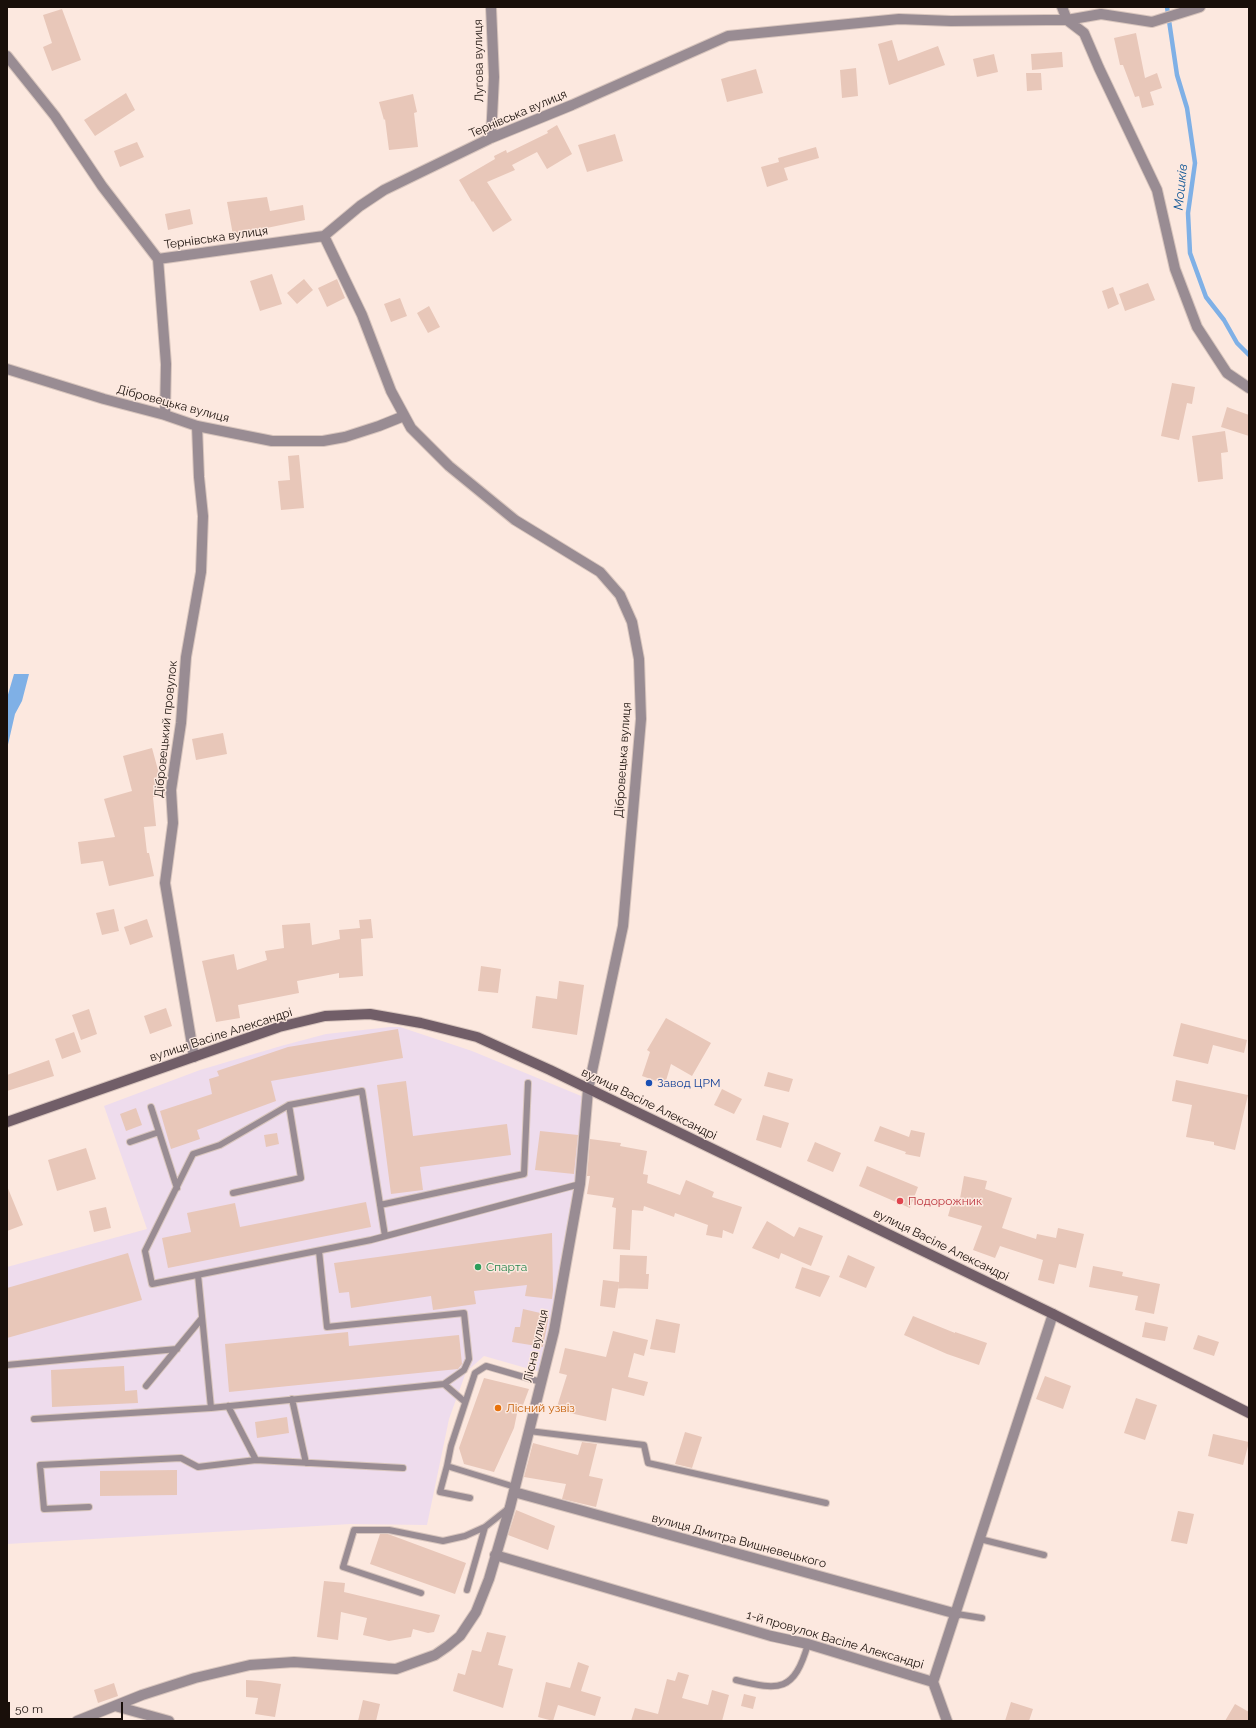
<!DOCTYPE html>
<html>
<head>
<meta charset="utf-8">
<style>
  body { margin:0 }
  #map { position:relative; width:1256px; height:1728px; overflow:hidden; background:#fce8df; font-family:Raleway,sans-serif }
  canvas { display:block }
  .frame { position:absolute; inset:0; border:8px solid #190f0a; pointer-events:none }
  .scale { position:absolute; left:8px; top:1702px; width:115px; height:18px; box-sizing:border-box; border:2px solid #190f0a; border-top:0; padding-left:5px; font-size:12px; line-height:14px; white-space:nowrap; color:#190f0a; -webkit-text-stroke:3px #fce8df; paint-order:stroke }
</style>
</head>
<body>
<div id="map">
<canvas width="1256" height="1728"></canvas>
<div class="frame"></div>
<div class="scale">50 m</div>
</div>
<script>
const c = document.querySelector('canvas').getContext('2d');
c.lineJoin = 'round';
function paint(path, color) {
  c.fillStyle = color;
  c.fill(path, 'evenodd');
}
function strokePath(path, color, width, dash) {
  c.strokeStyle = color;
  c.lineWidth = width;
  c.lineCap = dash ? 'butt' : 'round';
  c.setLineDash(dash || []);
  c.stroke(path);
}
function label(font, color, halo, rows, align = 'center') {
  c.font = font + ' Raleway,sans-serif';
  c.lineWidth = 3;
  c.setLineDash([]);
  c.textBaseline = 'middle';
  c.strokeStyle = halo;
  c.fillStyle = color;
  for (const [text, x, y, turn = 0] of rows) {
    c.save();
    c.translate(x, y);
    c.rotate((+turn || 0) * Math.PI / 180);
    c.textAlign = isNaN(turn) ? turn : align;
    if (halo) c.strokeText(text, 0, 0);
    c.fillText(text, 0, 0);
    c.restore();
  }
}
paint(new Path2D(`
  M 390,1027 L 400,1027 L 472,1051 L 586,1098 L 576,1184 L 551,1331 L 540,1372 L 484,1356 L 466,1372 L 449,1419 L 427,1525 L 351,1524 L 7,1544 L 7,1267 L 147,1229 L 104,1106 L 200,1070 L 281,1046 L 326,1034 Z`), '#eedced');
paint(new Path2D(`
  M 14,674 L 29,674 L 22,701 L 15,714 L 7,749 L 7,698 Z`), '#7fb0e6');
strokePath(new Path2D(`
  M 1167,7 L 1177,75 L 1187,108 L 1195,163 L 1188,213 L 1190,253 L 1206,297 L 1224,320 L 1237,343 L 1249,355`), '#7fb0e6', 4.5);
paint(new Path2D(`
  M 62,9 L 81,60 L 52,71 L 43,47 L 52,43 L 43,15 Z
  M 1136,33 L 1145,78 L 1157,73 L 1162,88 L 1150,92 L 1154,105 L 1142,108 L 1139,96 L 1135,97 L 1123,65 L 1120,65 L 1114,38 Z
  M 892,40 L 898,61 L 938,46 L 945,65 L 889,85 L 878,44 Z
  M 1062,52 L 1063,67 L 1032,70 L 1031,54 Z
  M 994,54 L 998,72 L 977,77 L 973,59 Z
  M 856,68 L 858,96 L 842,98 L 840,70 Z
  M 756,69 L 763,93 L 727,102 L 721,79 Z
  M 1026,73 L 1041,73 L 1042,90 L 1027,91 Z
  M 126,93 L 135,110 L 95,136 L 84,120 Z
  M 413,94 L 417,112 L 414,113 L 418,147 L 389,150 L 385,119 L 384,120 L 379,102 Z
  M 557,125 L 572,154 L 547,169 L 537,152 L 512,165 L 515,170 L 487,182 L 512,220 L 493,232 L 473,201 L 472,202 L 459,180 L 495,159 L 494,156 L 506,150 L 507,153 L 548,133 L 547,131 Z
  M 615,134 L 623,161 L 587,172 L 578,145 Z
  M 137,142 L 144,157 L 120,167 L 114,151 Z
  M 816,147 L 819,158 L 784,168 L 788,180 L 767,187 L 761,167 L 779,162 L 778,158 Z
  M 267,197 L 270,211 L 303,205 L 305,220 L 233,235 L 227,202 Z
  M 190,209 L 193,224 L 168,230 L 165,214 Z
  M 272,274 L 282,304 L 260,311 L 250,281 Z
  M 304,279 L 313,290 L 297,304 L 287,293 Z
  M 337,279 L 345,298 L 327,307 L 318,288 Z
  M 1148,283 L 1155,300 L 1125,311 L 1119,294 Z
  M 1113,287 L 1119,304 L 1108,309 L 1102,291 Z
  M 400,298 L 407,316 L 391,322 L 384,304 Z
  M 429,306 L 440,327 L 428,333 L 417,313 Z
  M 1172,383 L 1195,387 L 1192,404 L 1187,403 L 1179,440 L 1161,436 Z
  M 1227,407 L 1249,415 L 1249,436 L 1221,427 Z
  M 1225,431 L 1228,452 L 1221,453 L 1223,479 L 1198,482 L 1192,436 Z
  M 299,455 L 304,508 L 281,510 L 278,481 L 290,480 L 288,456 Z
  M 223,733 L 227,754 L 196,760 L 192,739 Z
  M 152,748 L 161,781 L 163,781 L 165,795 L 153,797 L 156,826 L 144,827 L 147,853 L 149,853 L 154,876 L 109,886 L 103,861 L 81,864 L 78,842 L 115,837 L 104,799 L 132,791 L 123,756 Z
  M 114,909 L 119,931 L 102,935 L 96,913 Z
  M 147,919 L 153,937 L 130,945 L 124,927 Z
  M 371,919 L 373,938 L 361,939 L 363,976 L 339,978 L 339,973 L 297,981 L 299,993 L 238,1005 L 240,1018 L 216,1022 L 202,961 L 234,954 L 237,970 L 267,960 L 265,951 L 284,948 L 282,925 L 310,923 L 312,945 L 340,939 L 339,930 L 360,928 L 359,920 Z
  M 481,966 L 501,969 L 498,993 L 478,991 Z
  M 559,981 L 584,985 L 577,1035 L 532,1028 L 536,996 L 557,999 Z
  M 166,1008 L 172,1026 L 150,1034 L 144,1016 Z
  M 89,1009 L 97,1034 L 81,1040 L 72,1015 Z
  M 666,1018 L 711,1043 L 692,1076 L 671,1064 L 665,1084 L 642,1076 L 650,1052 L 647,1050 Z
  M 1181,1023 L 1247,1040 L 1244,1053 L 1213,1045 L 1208,1064 L 1173,1056 Z
  M 398,1029 L 403,1058 L 271,1081 L 276,1101 L 197,1130 L 200,1139 L 171,1149 L 160,1111 L 212,1094 L 209,1079 L 219,1076 L 217,1071 L 288,1047 Z
  M 74,1032 L 81,1052 L 62,1059 L 55,1039 Z
  M 49,1060 L 54,1076 L 7,1091 L 7,1075 Z
  M 768,1072 L 793,1079 L 789,1092 L 764,1086 Z
  M 1176,1080 L 1248,1095 L 1235,1150 L 1214,1145 L 1214,1142 L 1186,1137 L 1192,1105 L 1172,1101 Z
  M 406,1081 L 413,1136 L 507,1124 L 511,1155 L 420,1167 L 423,1190 L 391,1194 L 377,1085 Z
  M 722,1089 L 742,1099 L 734,1114 L 714,1105 Z
  M 136,1108 L 142,1125 L 126,1131 L 120,1114 Z
  M 763,1115 L 789,1123 L 781,1148 L 756,1140 Z
  M 880,1126 L 909,1137 L 911,1130 L 925,1133 L 920,1157 L 905,1154 L 906,1152 L 874,1141 Z
  M 540,1131 L 578,1135 L 574,1174 L 535,1170 Z
  M 277,1133 L 279,1144 L 266,1147 L 264,1135 Z
  M 590,1139 L 621,1143 L 620,1146 L 647,1151 L 643,1174 L 648,1175 L 647,1183 L 680,1195 L 686,1180 L 714,1192 L 712,1197 L 742,1207 L 733,1234 L 723,1230 L 722,1238 L 706,1235 L 708,1225 L 675,1213 L 674,1217 L 644,1206 L 643,1211 L 632,1210 L 630,1250 L 613,1249 L 616,1208 L 612,1207 L 614,1198 L 587,1194 L 590,1176 L 587,1176 Z
  M 815,1142 L 841,1153 L 833,1172 L 807,1161 Z
  M 86,1148 L 96,1179 L 57,1191 L 48,1160 Z
  M 867,1166 L 918,1187 L 910,1208 L 859,1186 Z
  M 964,1176 L 987,1181 L 985,1189 L 1012,1198 L 1002,1228 L 1036,1239 L 1037,1234 L 1056,1238 L 1058,1228 L 1084,1234 L 1076,1268 L 1059,1264 L 1054,1284 L 1038,1280 L 1043,1260 L 1000,1246 L 995,1258 L 973,1250 L 982,1226 L 948,1216 L 952,1202 L 959,1204 Z
  M 7,1186 L 23,1225 L 7,1231 Z
  M 366,1202 L 371,1227 L 168,1268 L 162,1238 L 191,1232 L 187,1213 L 235,1203 L 240,1227 Z
  M 106,1207 L 111,1228 L 94,1232 L 89,1211 Z
  M 767,1221 L 794,1237 L 799,1227 L 823,1236 L 811,1266 L 781,1253 L 779,1259 L 752,1248 Z
  M 552,1233 L 553,1290 L 552,1299 L 525,1296 L 527,1285 L 474,1291 L 476,1304 L 433,1310 L 431,1296 L 351,1308 L 349,1292 L 339,1293 L 334,1263 Z
  M 128,1253 L 142,1300 L 7,1338 L 7,1288 Z
  M 620,1255 L 647,1256 L 646,1274 L 649,1274 L 648,1289 L 618,1288 L 619,1283 L 615,1308 L 600,1306 L 603,1280 L 619,1282 Z
  M 848,1255 L 875,1267 L 866,1288 L 839,1277 Z
  M 1093,1266 L 1123,1272 L 1122,1276 L 1160,1284 L 1154,1314 L 1135,1310 L 1138,1296 L 1089,1287 Z
  M 802,1267 L 830,1276 L 820,1297 L 795,1288 Z
  M 523,1309 L 549,1315 L 543,1347 L 512,1342 L 515,1327 L 520,1327 Z
  M 913,1316 L 955,1333 L 955,1332 L 987,1343 L 979,1365 L 947,1354 L 904,1335 Z
  M 656,1319 L 680,1324 L 675,1353 L 650,1349 Z
  M 1145,1322 L 1168,1327 L 1165,1341 L 1142,1337 Z
  M 613,1331 L 648,1340 L 644,1356 L 634,1353 L 628,1377 L 648,1382 L 644,1396 L 612,1388 L 606,1421 L 556,1410 L 567,1375 L 559,1373 L 565,1348 L 606,1357 Z
  M 348,1332 L 349,1346 L 459,1335 L 462,1364 L 458,1369 L 229,1392 L 225,1344 Z
  M 1198,1335 L 1219,1342 L 1214,1356 L 1193,1349 Z
  M 124,1366 L 125,1391 L 137,1390 L 138,1403 L 52,1407 L 51,1370 Z
  M 1045,1376 L 1071,1386 L 1063,1409 L 1036,1399 Z
  M 484,1378 L 529,1389 L 523,1405 L 519,1404 L 514,1428 L 494,1472 L 464,1464 L 459,1448 Z
  M 1136,1398 L 1157,1405 L 1145,1440 L 1124,1433 Z
  M 287,1417 L 289,1433 L 257,1438 L 255,1422 Z
  M 685,1432 L 702,1437 L 692,1468 L 675,1464 Z
  M 1213,1434 L 1249,1442 L 1243,1465 L 1208,1456 Z
  M 582,1442 L 597,1444 L 589,1476 L 603,1479 L 596,1507 L 562,1499 L 566,1484 L 524,1477 L 533,1443 L 578,1455 Z
  M 177,1470 L 177,1495 L 100,1496 L 100,1471 Z
  M 516,1510 L 555,1526 L 548,1550 L 508,1535 Z
  M 1178,1511 L 1194,1514 L 1187,1544 L 1171,1541 Z
  M 380,1534 L 388,1534 L 466,1563 L 455,1594 L 370,1564 Z
  M 324,1581 L 345,1583 L 344,1592 L 440,1615 L 434,1632 L 428,1633 L 413,1629 L 411,1637 L 389,1641 L 363,1635 L 367,1618 L 341,1612 L 338,1640 L 317,1637 Z
  M 487,1632 L 506,1636 L 498,1665 L 513,1669 L 503,1708 L 453,1691 L 458,1673 L 465,1675 L 472,1650 L 481,1652 Z
  M 578,1662 L 589,1666 L 581,1691 L 601,1697 L 595,1716 L 558,1705 L 553,1721 L 538,1717 L 546,1682 L 570,1688 Z
  M 678,1672 L 689,1675 L 682,1698 L 708,1705 L 712,1690 L 729,1695 L 722,1721 L 631,1721 L 635,1708 L 658,1714 L 667,1679 L 675,1681 Z
  M 246,1680 L 261,1681 L 281,1684 L 275,1717 L 255,1714 L 258,1698 L 246,1697 Z
  M 114,1683 L 118,1696 L 98,1703 L 94,1690 Z
  M 744,1694 L 756,1697 L 753,1709 L 741,1706 Z
  M 363,1700 L 380,1704 L 376,1721 L 358,1721 Z
  M 1011,1702 L 1033,1709 L 1029,1721 L 1005,1721 Z
  M 1235,1704 L 1249,1712 L 1249,1721 L 1225,1721 Z`), '#e8c7b9');
const lane = new Path2D(`
  M 289,1105 L 362,1091 L 385,1236
  M 151,1107 L 177,1188
  M 130,1142 L 159,1132
  M 233,1193 L 301,1178 L 289,1105 L 220,1145 L 193,1154 L 145,1251 L 152,1284 L 371,1240 L 580,1184
  M 380,1205 L 524,1174 L 528,1083
  M 319,1251 L 327,1327 L 464,1313 L 469,1359 L 464,1370 L 444,1384
  M 198,1275 L 211,1408 L 444,1384 L 465,1402
  M 7,1365 L 177,1349
  M 146,1386 L 202,1318
  M 292,1399 L 306,1463
  M 228,1406 L 256,1460 L 403,1468
  M 34,1419 L 211,1408
  M 529,1431 L 644,1445 L 648,1463 L 826,1503
  M 447,1466 L 440,1492 L 470,1498
  M 515,1487 L 447,1466 L 451,1446 L 475,1373 L 486,1366 L 541,1382
  M 89,1507 L 44,1509 L 40,1465 L 181,1458 L 198,1467 L 256,1460
  M 980,1539 L 1044,1555
  M 467,1590 L 485,1527
  M 421,1593 L 343,1567 L 354,1530 L 389,1530 L 443,1541 L 465,1536 L 485,1527 L 509,1508
  M 957,1614 L 982,1618
  M 736,1680 C 780,1691 794,1692 808,1644`);
const street = new Path2D(`
  M 1062,7 L 1067,20 L 1084,33 L 1099,68 L 1157,190 L 1175,269 L 1197,327 L 1227,373 L 1249,388
  M 7,56 L 55,116 L 102,186 L 158,259
  M 491,138 L 494,77 L 491,7
  M 158,259 L 324,236 L 360,206 L 384,190 L 491,138 L 572,105 L 728,36 L 899,19 L 951,21 L 1046,20 L 1067,20 L 1101,14 L 1152,22 L 1200,7
  M 158,259 L 166,364 L 165,415
  M 7,369 L 104,399 L 165,415 L 197,426 L 272,441 L 323,441 L 345,437 L 379,426 L 404,416
  M 194,1057 L 165,883 L 173,823 L 171,790 L 181,723 L 186,657 L 201,572 L 203,516 L 199,477 L 197,426
  M 514,1492 L 957,1614
  M 495,1555 L 771,1636 L 808,1644 L 933,1682
  M 933,1682 L 1053,1314
  M 933,1682 L 947,1721
  M 115,1706 L 169,1721
  M 77,1721 L 142,1695 L 195,1678 L 250,1665 L 294,1662 L 396,1669 L 435,1655 L 448,1646 L 460,1636 L 476,1612 L 489,1579 L 510,1507 L 554,1331 L 580,1184 L 588,1090 L 623,926 L 641,719 L 639,659 L 632,622 L 620,595 L 600,572 L 515,520 L 449,466 L 411,428 L 391,391 L 362,315 L 324,236`);
const secondary = new Path2D(`
  M 7,1122 L 279,1027 L 325,1016 L 370,1014 L 421,1023 L 477,1037 L 550,1070 L 1053,1314 L 1249,1413`);
strokePath(lane, '#d8c5bd', 8);
strokePath(street, '#d8c5bd', 12);
strokePath(secondary, '#d8c5bd', 12);
strokePath(lane, '#998c93', 6);
strokePath(street, '#998c93', 10);
strokePath(secondary, '#715e68', 10);
for (const [x, y, r, color] of [
  [649,1083,4,"#1a4fb4"],
  [900,1201,4,"#e0444e"],
  [478,1267,4,"#2e9e5b"],
  [498,1408,4,"#e8710a"]
]) {
  const dot = new Path2D();
  dot.arc(x, y, r, 0, 2 * Math.PI);
  c.fillStyle = color;
  c.fill(dot);
  strokePath(dot, '#fce8df', 1.5);
}
label('12px', '#190f0a', '#fce8df', [
  ["Лугова вулиця",479,61,-91],
  ["Тернівська вулиця",518,114,-23],
  ["Тернівська вулиця",216,238,-8],
  ["Дібровецька вулиця",173,404,15],
  ["Дібровецький провулок",166,729,-84],
  ["Дібровецька вулиця",623,760,-86],
  ["вулиця Васіле Александрі",221,1035,-18],
  ["вулиця Васіле Александрі",649,1104,26],
  ["вулиця Васіле Александрі",941,1245,26],
  ["Лісна вулиця",536,1346,-77],
  ["вулиця Дмитра Вишневецького",739,1541,15],
  ["1-й провулок Васіле Александрі",835,1640,16]
]);
label('12px', '#164399', '#fce8df', [
  ["Завод ЦРМ",657,1083]
], 'left');
label('12px', '#be3a42', '#fce8df', [
  ["Подорожник",908,1201]
], 'left');
label('12px', '#27864d', '#fce8df', [
  ["Спарта",486,1267]
], 'left');
label('12px', '#c56008', '#fce8df', [
  ["Лісний узвіз",506,1408]
], 'left');
label('italic 13px', '#0d5596', '#fce8df', [
  ["Мошків",1181,187,-84]
]);
</script>
</body>
</html>
